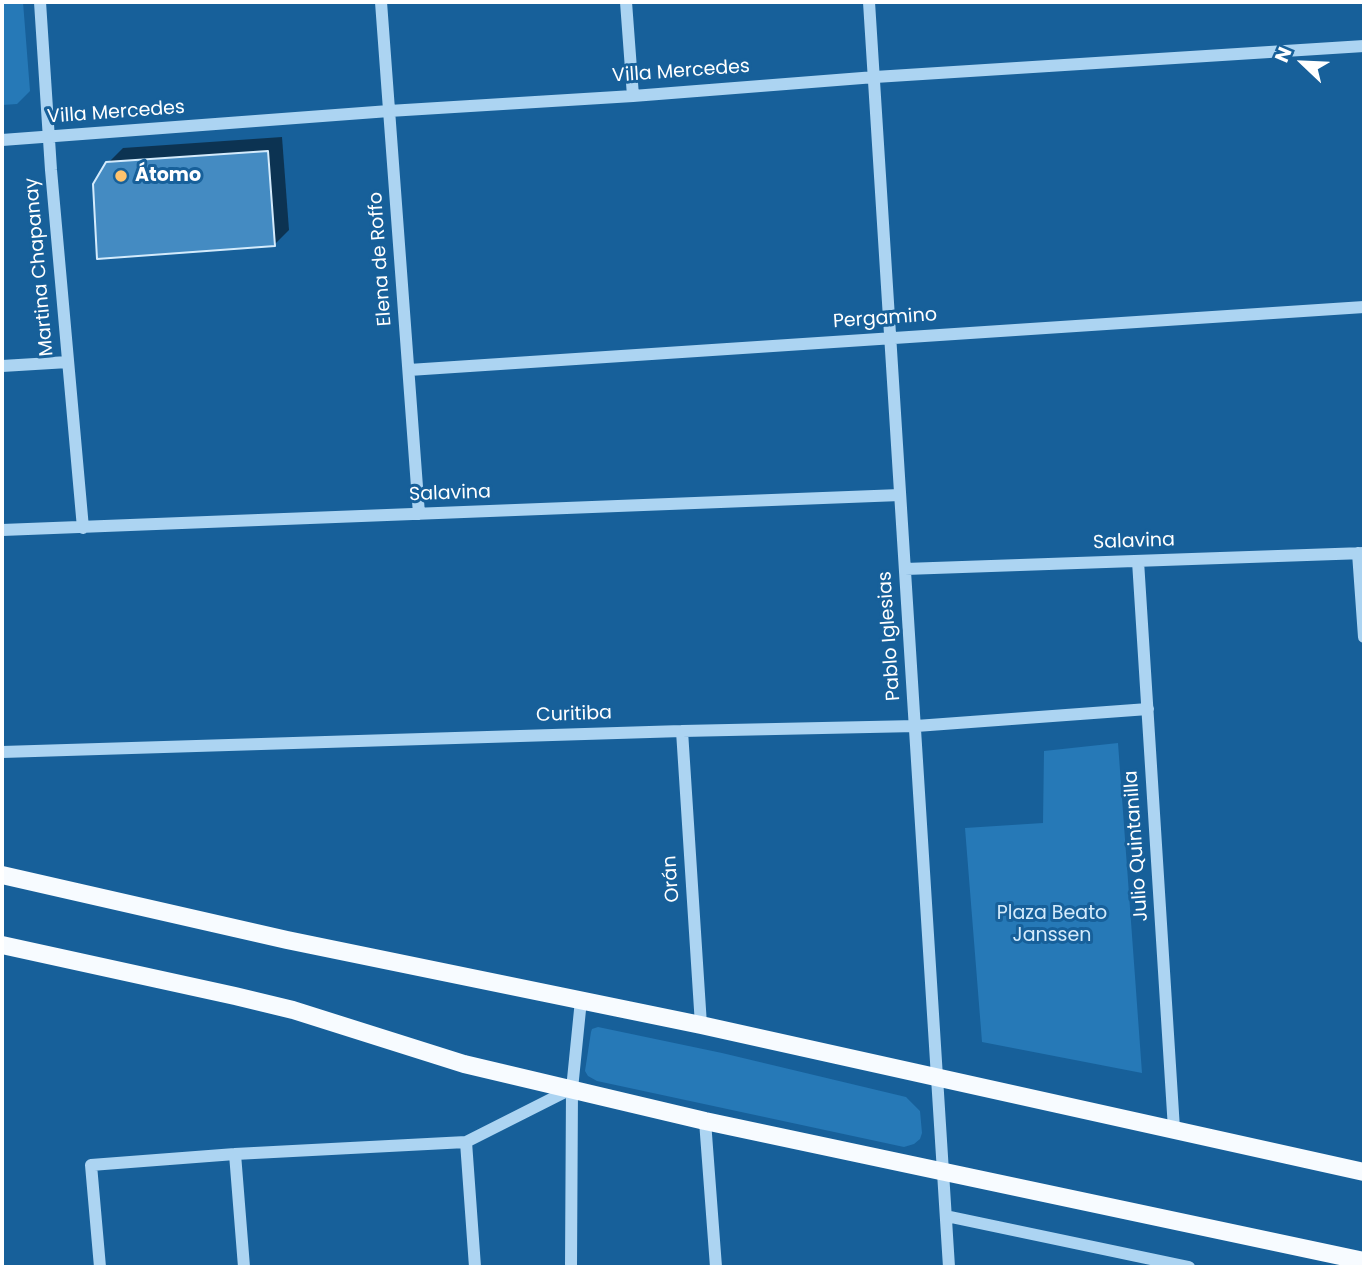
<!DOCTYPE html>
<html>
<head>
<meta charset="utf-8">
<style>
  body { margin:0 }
  #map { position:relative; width:1366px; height:1269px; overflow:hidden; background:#17609a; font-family:Poppins,sans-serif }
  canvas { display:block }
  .frame { position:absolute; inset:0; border:4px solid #fff; pointer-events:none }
  .north { position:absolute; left:1268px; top:28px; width:70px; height:70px; -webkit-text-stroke:5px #17609a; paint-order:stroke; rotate:293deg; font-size:19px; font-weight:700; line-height:28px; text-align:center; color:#fff }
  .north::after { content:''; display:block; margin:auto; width:24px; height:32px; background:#fff; clip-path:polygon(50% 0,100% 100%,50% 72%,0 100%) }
</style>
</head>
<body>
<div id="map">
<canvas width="1366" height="1269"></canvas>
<div class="frame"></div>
<div class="north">N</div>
</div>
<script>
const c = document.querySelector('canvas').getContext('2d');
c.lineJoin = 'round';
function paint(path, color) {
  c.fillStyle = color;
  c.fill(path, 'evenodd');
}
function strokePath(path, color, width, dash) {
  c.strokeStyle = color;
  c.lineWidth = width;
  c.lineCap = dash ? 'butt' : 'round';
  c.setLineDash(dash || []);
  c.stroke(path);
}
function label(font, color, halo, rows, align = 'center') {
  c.font = font + ' Poppins,sans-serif';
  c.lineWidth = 6;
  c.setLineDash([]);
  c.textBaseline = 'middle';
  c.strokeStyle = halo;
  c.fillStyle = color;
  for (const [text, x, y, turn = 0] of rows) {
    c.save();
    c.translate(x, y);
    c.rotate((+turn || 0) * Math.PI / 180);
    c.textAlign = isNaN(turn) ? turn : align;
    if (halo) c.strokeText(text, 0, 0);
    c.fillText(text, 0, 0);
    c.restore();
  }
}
paint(new Path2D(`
  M 2,2 L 23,2 L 30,91 L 17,104 L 2,105 Z
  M 1118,743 L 1142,1073 L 982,1042 L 965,828 L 1043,823 L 1044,751 Z
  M 598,1027 L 722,1053 L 906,1097 L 920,1111 L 922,1133 L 920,1139 L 914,1144 L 904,1147 L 597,1081 L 588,1076 L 585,1071 L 591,1032 L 592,1029 Z`), '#2679b7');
paint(new Path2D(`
  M 282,137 L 289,230 L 274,245 L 108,163 L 123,148 Z`), '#0007');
const building = new Path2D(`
  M 268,151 L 275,246 L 97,259 L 93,184 L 106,162 Z`);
paint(building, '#448bc2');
strokePath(building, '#d4ebfc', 2);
strokePath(new Path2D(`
  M 40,2 L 51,170 L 83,528
  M 381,2 L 419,514
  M 626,2 L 633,96
  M 869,2 L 949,1267
  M 2,140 L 389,111 L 633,96 L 875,77 L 1364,46
  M 2,366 L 68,362
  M 409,370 L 1364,307
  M 2,530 L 900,495
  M 1358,553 L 1364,637
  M 1138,561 L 1174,1129
  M 905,569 L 1364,553
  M 682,731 L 701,1025
  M 2,752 L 682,731 L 916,726 L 1148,709
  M 705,1121 L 716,1267
  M 466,1142 L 475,1267
  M 235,1154 L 244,1267
  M 946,1216 L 1189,1267
  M 100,1267 L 91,1165 L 235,1154 L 466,1142 L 571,1089
  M 571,1267 L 572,1089 L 581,1000`), '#acd4f2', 12);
strokePath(new Path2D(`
  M 2,875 L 287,940 L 701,1025 L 1364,1172
  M 2,945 L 235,996 L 293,1010 L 464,1064 L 705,1121 L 1364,1261`), '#f7fbff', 18);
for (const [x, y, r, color] of [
  [121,176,7,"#ffc36d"]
]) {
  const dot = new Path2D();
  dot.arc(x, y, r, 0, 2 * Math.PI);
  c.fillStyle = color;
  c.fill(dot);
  strokePath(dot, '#17609a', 2.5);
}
label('19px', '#fff', '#17609a', [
  ["Villa Mercedes",681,72,-4],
  ["Villa Mercedes",116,113,-4],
  ["Elena de Roffo",381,259,-94],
  ["Martina Chapanay",40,267,-95],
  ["Pergamino",885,319,-4],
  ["Salavina",450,494,-2],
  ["Salavina",1134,542,-2],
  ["Pablo Iglesias",890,636,-94],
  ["Curitiba",574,715,-2],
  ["Julio Quintanilla",1137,846,-94],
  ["Orán",672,879,-94]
]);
label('bold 19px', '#fff', '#17609a', [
  ["Átomo",135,176]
], 'left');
label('19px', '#d4ebfc', '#17609a', [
  ["Plaza Beato",1052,914],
  ["Janssen",1052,936]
]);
</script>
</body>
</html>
